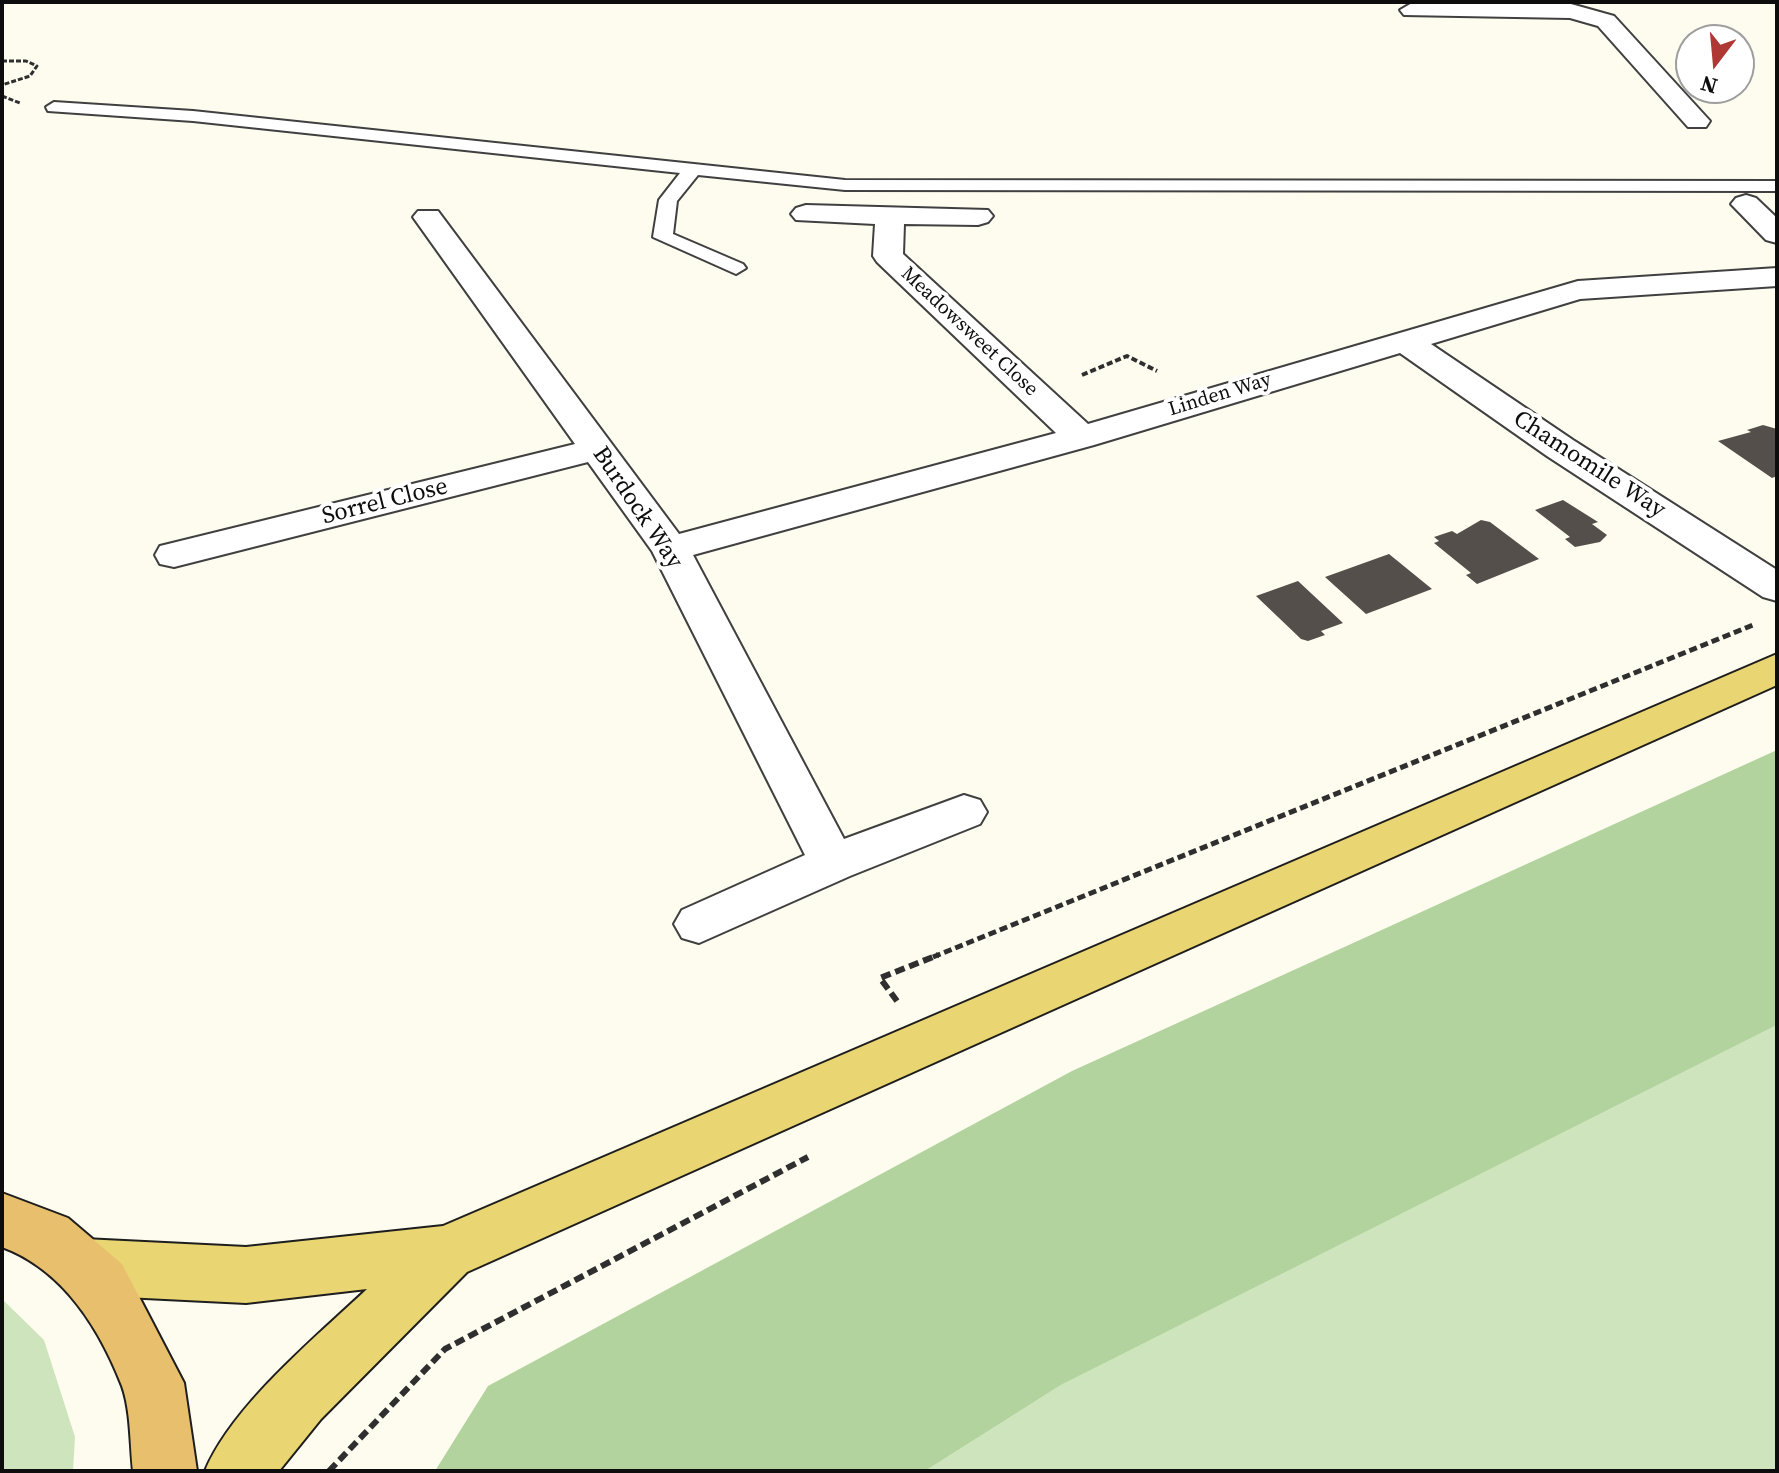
<!DOCTYPE html>
<html>
<head>
<meta charset="utf-8">
<style>
  body { margin:0 }
  #map { position:relative; width:1779px; height:1473px; overflow:hidden; background:#fdfcef; font-family:"Source Serif 4",serif }
  canvas { display:block }
  .frame { position:absolute; inset:0; border:4px solid #0d0d0d; pointer-events:none }
  .north { position:absolute; left:1675px; top:24px; width:80px; height:80px; box-sizing:border-box; background:#fff; border:2px solid #9e9e9e; border-radius:50%; rotate:196deg; font-size:22px; font-weight:700; line-height:32px; text-align:center; color:#0d0d0d }
  .north::after { content:''; display:block; margin:auto; width:28px; height:36px; background:#af3734; clip-path:polygon(50% 0,100% 100%,50% 72%,0 100%) }
</style>
</head>
<body>
<div id="map">
<canvas width="1779" height="1473"></canvas>
<div class="frame"></div>
<div class="north">N</div>
</div>
<script>
const c = document.querySelector('canvas').getContext('2d');
c.lineJoin = 'round';
function paint(path, color) {
  c.fillStyle = color;
  c.fill(path, 'evenodd');
}
function strokePath(path, color, width, dash) {
  c.strokeStyle = color;
  c.lineWidth = width;
  c.lineCap = dash ? 'butt' : 'round';
  c.setLineDash(dash || []);
  c.stroke(path);
}
function label(font, color, halo, rows, align = 'center') {
  c.font = font + ' "Source Serif 4",serif';
  c.lineWidth = 8;
  c.setLineDash([]);
  c.textBaseline = 'middle';
  c.strokeStyle = halo;
  c.fillStyle = color;
  for (const [text, x, y, turn = 0] of rows) {
    c.save();
    c.translate(x, y);
    c.rotate((+turn || 0) * Math.PI / 180);
    c.textAlign = isNaN(turn) ? turn : align;
    if (halo) c.strokeText(text, 0, 0);
    c.fillText(text, 0, 0);
    c.restore();
  }
}
paint(new Path2D(`
  M 1777,1025 L 1777,1471 L 925,1471 L 1061,1385 Z
  M 2,1299 L 44,1340 L 75,1437 L 73,1471 L 2,1471 Z`), '#cee4bc');
paint(new Path2D(`
  M 1777,750 L 1777,1025 L 1061,1385 L 925,1471 L 435,1471 L 488,1386 L 1072,1071 Z`), '#b2d39d');
paint(new Path2D(`
  M 1763,425 L 1777,429 L 1777,476 L 1772,478 L 1718,441 L 1751,432 L 1747,430 Z
  M 1563,500 L 1598,522 L 1592,524 L 1607,535 L 1600,542 L 1575,547 L 1565,539 L 1570,537 L 1535,510 Z
  M 1481,520 L 1490,522 L 1539,559 L 1477,584 L 1466,575 L 1471,573 L 1434,543 L 1439,541 L 1434,537 L 1452,531 L 1457,534 Z
  M 1389,554 L 1432,589 L 1366,614 L 1325,577 Z
  M 1298,581 L 1343,623 L 1321,631 L 1325,635 L 1308,641 L 1301,639 L 1256,596 Z`), '#554f4b');
const service = new Path2D(`
  M 54,102 L 193,111 L 845,180 L 1777,181 L 1777,191 L 845,190 L 698,175 L 677,201 L 673,234 L 743,264 L 746,268 L 736,274 L 653,237 L 659,200 L 680,173 L 193,121 L 48,111 L 46,107 Z`);
const minor = new Path2D(`
  M 1412,3 L 1571,4 L 1614,16 L 1710,121 L 1706,127 L 1688,127 L 1598,26 L 1570,18 L 1404,15 L 1400,10 Z
  M 1746,195 L 1756,198 L 1777,218 L 1777,243 L 1766,240 L 1731,204 L 1736,198 Z
  M 806,205 L 988,210 L 993,216 L 988,222 L 978,225 L 904,224 L 903,254 L 1088,424 L 1578,281 L 1777,268 L 1777,286 L 1580,299 L 1431,344 L 1573,440 L 1777,570 L 1777,601 L 1763,597 L 1547,456 L 1400,353 L 1094,445 L 693,555 L 844,839 L 964,795 L 980,800 L 987,812 L 980,824 L 850,876 L 699,943 L 682,938 L 674,924 L 682,910 L 805,855 L 652,551 L 588,462 L 174,567 L 160,564 L 155,555 L 160,546 L 575,444 L 413,217 L 418,211 L 438,211 L 679,534 L 1056,433 L 877,262 L 873,256 L 875,224 L 796,220 L 791,214 L 796,208 Z`);
const primary = new Path2D(`
  M 1777,654 L 1777,685 L 467,1272 L 321,1419 L 279,1471 L 205,1471 C 232,1406 315,1338 367,1289 L 246,1303 L 84,1295 L 63,1287 L 55,1267 L 63,1247 L 84,1239 L 246,1247 L 443,1226 Z`);
const trunk = new Path2D(`
  M 2,1193 L 68,1218 L 122,1264 L 184,1383 L 197,1471 L 133,1471 C 130,1445 131,1411 122,1386 C 99,1327 62,1269 2,1247 Z`);
strokePath(service, '#404040', 4);
strokePath(minor, '#404040', 4);
strokePath(primary, '#1e1e1e', 4);
strokePath(trunk, '#1e1e1e', 4);
strokePath(new Path2D(`
  M 2,61 L 26,61 L 37,66 L 30,76 L 2,85
  M 2,96 L 20,103`), '#2f2f2f', 3, [5, 2]);
strokePath(new Path2D(`
  M 1082,375 L 1127,356 L 1157,371`), '#2f2f2f', 4, [6, 3]);
strokePath(new Path2D(`
  M 933,957 L 1753,625`), '#2f2f2f', 5, [8, 4]);
strokePath(new Path2D(`
  M 897,1001 L 880,978 L 938,955
  M 329,1471 L 445,1349 L 808,1157`), '#2f2f2f', 6, [10, 5]);
paint(service, '#fff');
paint(minor, '#fff');
paint(primary, '#ead573');
paint(trunk, '#e8bf6c');
label('20px', '#0d0d0d', '#fff', [
  ["Meadowsweet Close",969,332,43],
  ["Linden Way",1220,395,-17]
]);
label('24px', '#0d0d0d', '#fff', [
  ["Chamomile Way",1589,465,33],
  ["Sorrel Close",385,502,-14],
  ["Burdock Way",637,508,56]
]);
</script>
</body>
</html>
